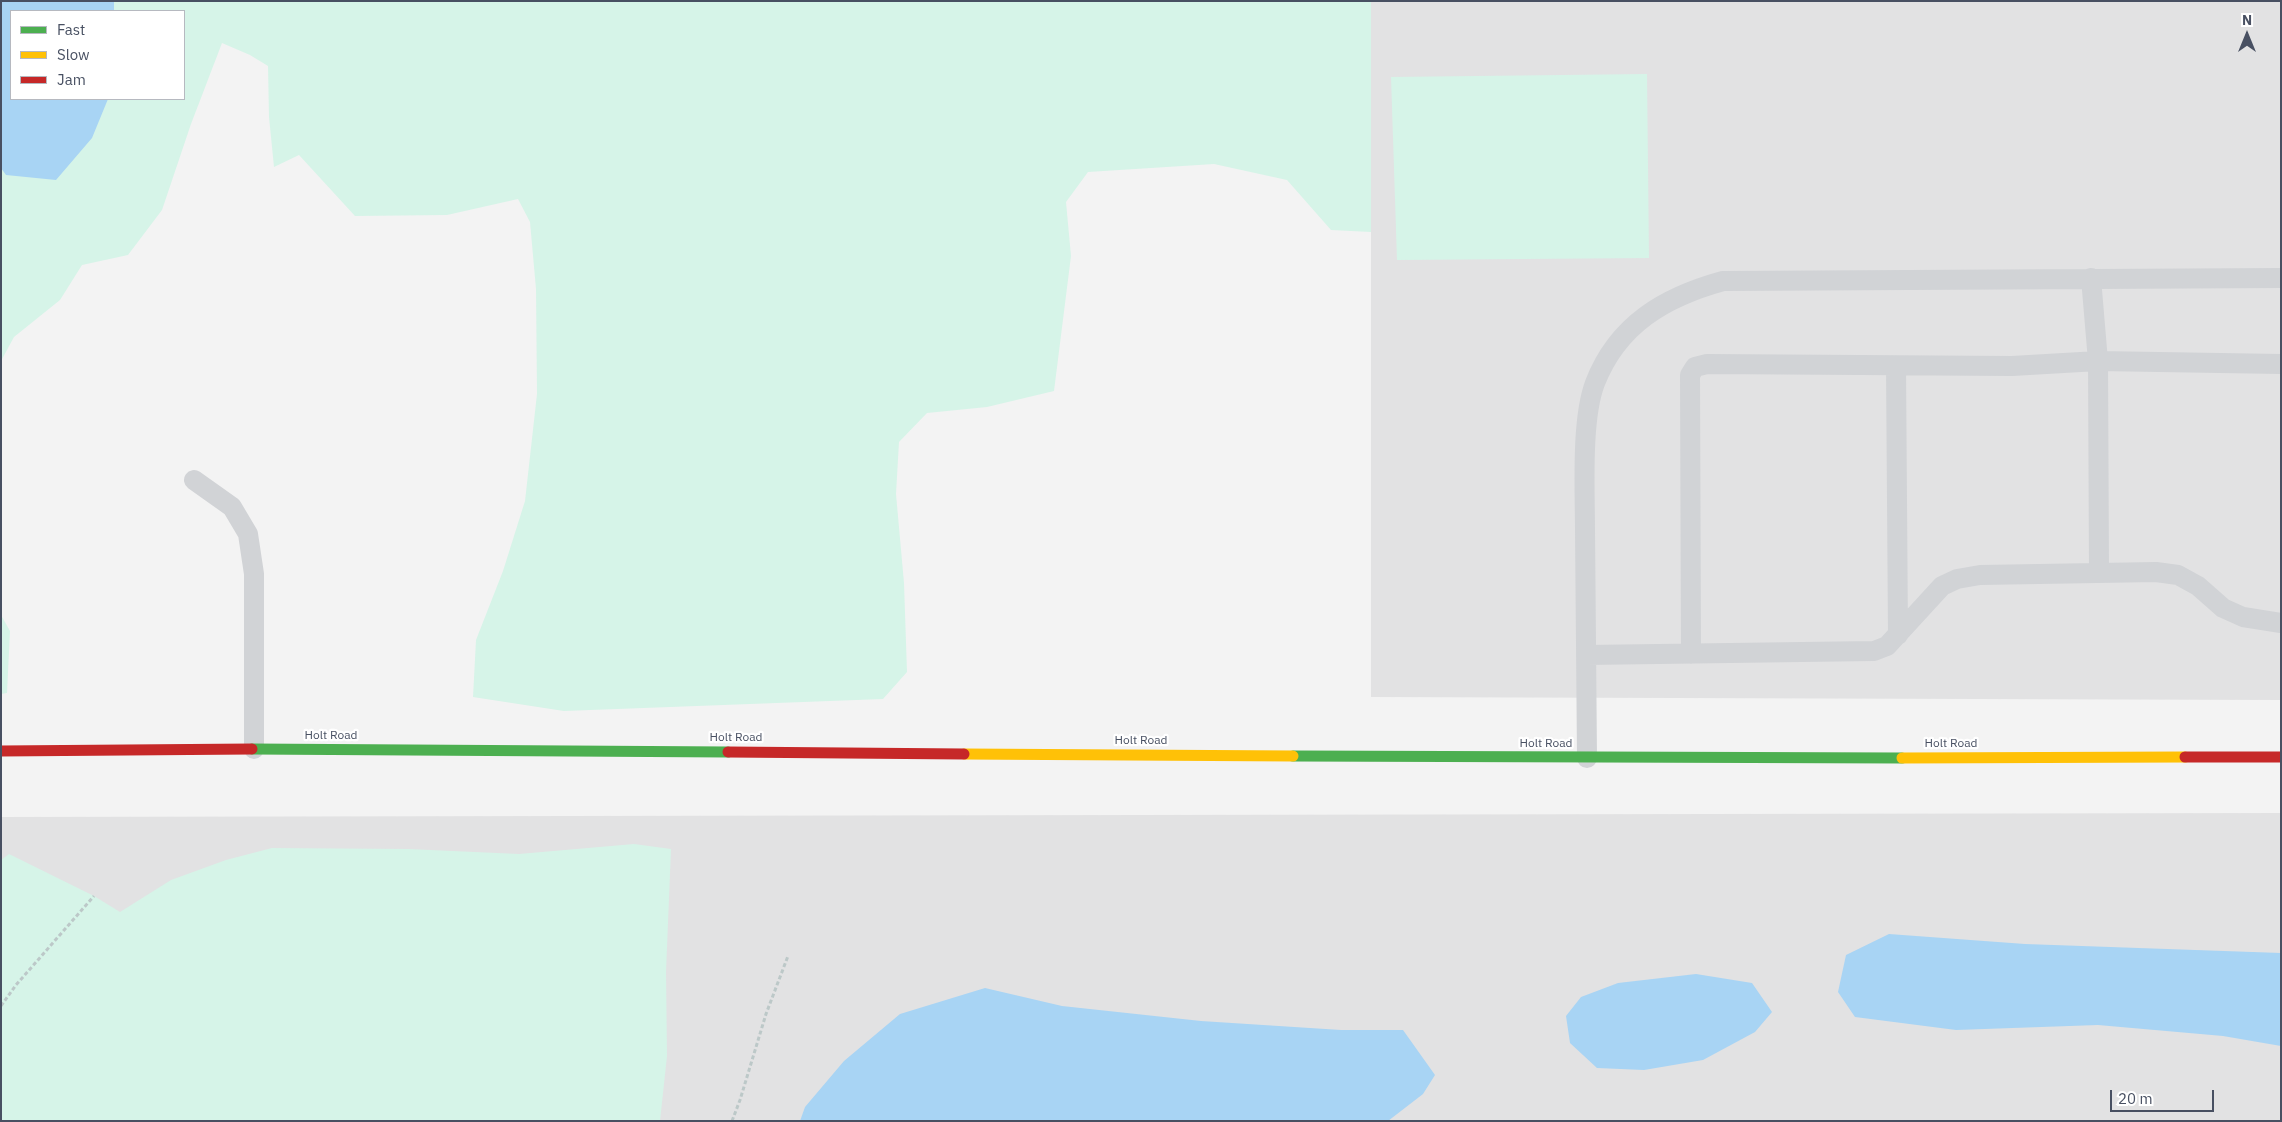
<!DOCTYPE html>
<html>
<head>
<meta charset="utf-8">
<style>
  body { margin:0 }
  #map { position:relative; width:2282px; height:1122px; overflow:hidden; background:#f3f3f3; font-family:"IBM Plex Sans",sans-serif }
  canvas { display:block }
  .frame { position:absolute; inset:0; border:2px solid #485062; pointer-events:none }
  .legend { position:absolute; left:10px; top:10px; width:175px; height:90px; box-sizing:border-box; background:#fff; border:1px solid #b6b9c0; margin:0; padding:6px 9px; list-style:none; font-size:15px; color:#485062 }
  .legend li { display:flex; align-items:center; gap:10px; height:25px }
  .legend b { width:25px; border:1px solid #b6b9c0 }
  .north { position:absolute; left:2222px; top:10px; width:50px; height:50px; -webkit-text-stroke:4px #fff; paint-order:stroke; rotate:0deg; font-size:14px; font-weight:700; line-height:20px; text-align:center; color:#485062 }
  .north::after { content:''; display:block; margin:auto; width:18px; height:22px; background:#485062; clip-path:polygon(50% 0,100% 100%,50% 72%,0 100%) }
  .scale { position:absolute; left:2110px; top:1090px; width:104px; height:22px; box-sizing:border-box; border:2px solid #485062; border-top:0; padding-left:6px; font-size:15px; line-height:18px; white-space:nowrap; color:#485062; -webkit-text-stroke:4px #fff; paint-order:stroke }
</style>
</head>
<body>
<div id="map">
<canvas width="2282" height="1122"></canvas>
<div class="frame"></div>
<ul class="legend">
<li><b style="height:6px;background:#4caf50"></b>Fast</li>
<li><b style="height:6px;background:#ffc107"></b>Slow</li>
<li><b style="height:6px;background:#c62828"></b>Jam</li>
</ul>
<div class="north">N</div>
<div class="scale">20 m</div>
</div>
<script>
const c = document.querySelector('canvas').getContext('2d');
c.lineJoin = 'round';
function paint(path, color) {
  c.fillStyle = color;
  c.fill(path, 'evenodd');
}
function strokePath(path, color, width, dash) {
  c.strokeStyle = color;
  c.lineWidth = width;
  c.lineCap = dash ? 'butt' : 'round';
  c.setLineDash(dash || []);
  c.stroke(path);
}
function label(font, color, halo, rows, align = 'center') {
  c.font = font + ' "IBM Plex Sans",sans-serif';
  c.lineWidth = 4.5;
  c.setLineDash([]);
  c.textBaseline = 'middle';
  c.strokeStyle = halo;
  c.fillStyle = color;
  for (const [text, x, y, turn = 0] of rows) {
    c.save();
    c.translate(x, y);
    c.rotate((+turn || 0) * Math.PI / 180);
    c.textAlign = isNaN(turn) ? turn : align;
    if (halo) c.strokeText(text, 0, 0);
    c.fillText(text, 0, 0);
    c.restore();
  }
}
paint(new Path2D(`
  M 1371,1 L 2281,1 L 2281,700 L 1371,697 Z
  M 2281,813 L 2281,1121 L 1,1121 L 1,817 Z`), '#e2e2e3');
paint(new Path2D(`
  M 1,1 L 1371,1 L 1371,232 L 1331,230 L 1287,180 L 1214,164 L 1088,172 L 1066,202 L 1071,256 L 1054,391 L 987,407 L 927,413 L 899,442 L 896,494 L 904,583 L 907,672 L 883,699 L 564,711 L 473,697 L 476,640 L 503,571 L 525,501 L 537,394 L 536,289 L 530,222 L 518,199 L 447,215 L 355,216 L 299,155 L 274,167 L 269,117 L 268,66 L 250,55 L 222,43 L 191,124 L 162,210 L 128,255 L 82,265 L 60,300 L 14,337 L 1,361 ZM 11,11 L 184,11 L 184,99 L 11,99 Z
  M 1647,74 L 1649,258 L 1397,260 L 1391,77 Z
  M 1,615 L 10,631 L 7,693 L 1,694 Z
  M 634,844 L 671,849 L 666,972 L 667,1056 L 660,1121 L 1,1121 L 1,860 L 9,854 L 94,896 L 120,912 L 171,880 L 226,860 L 272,848 L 408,849 L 519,854 Z`), '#d6f4e8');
paint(new Path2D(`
  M 1,1 L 114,1 L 114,11 L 11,11 L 11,99 L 108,99 L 92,138 L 56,180 L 6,175 L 1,168 Z
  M 1889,934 L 2025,944 L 2281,953 L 2281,1046 L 2223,1036 L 2098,1025 L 1956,1030 L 1855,1017 L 1838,992 L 1846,955 Z
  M 1696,974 L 1752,983 L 1772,1012 L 1755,1032 L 1703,1060 L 1644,1070 L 1597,1068 L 1570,1043 L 1566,1016 L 1581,997 L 1618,983 Z
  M 985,988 L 1062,1006 L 1201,1021 L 1341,1030 L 1403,1030 L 1435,1075 L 1423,1094 L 1388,1121 L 800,1121 L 805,1107 L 844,1061 L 900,1014 Z`), '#a8d4f4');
strokePath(new Path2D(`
  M 1,1006 L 16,985 L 94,896
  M 732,1121 L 740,1100 L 766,1014 L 788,956`), '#bcc8c8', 3, [4, 2.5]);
strokePath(new Path2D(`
  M 2091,278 L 2098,361 L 2281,364
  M 1896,366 L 1898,635
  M 194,480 L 232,507 L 248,534 L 254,574 L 254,749
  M 1691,654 L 1690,375 L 1695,367 L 1707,364 L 2012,366 L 2098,361 L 2099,572
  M 1586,655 L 1874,651 L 1887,646 L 1942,586 L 1957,579 L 1980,575 L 2156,572 L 2178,575 L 2198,586 L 2223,608 L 2243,617 L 2281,623
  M 1587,758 C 1586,682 1586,606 1585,530 C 1585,490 1581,420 1595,383 C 1618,324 1665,297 1723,281 L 2281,278`), '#d1d3d6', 20);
strokePath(new Path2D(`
  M 252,749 L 728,752
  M 1293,756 L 1902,758`), '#4caf50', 11);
strokePath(new Path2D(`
  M 964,754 L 1293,756
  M 1902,758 L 2185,757`), '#ffc107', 11);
strokePath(new Path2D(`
  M 1,751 L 252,749
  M 728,752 L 964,754
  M 2185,757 L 2281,757`), '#c62828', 11);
label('12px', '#485062', '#fff', [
  ["Holt Road",331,736],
  ["Holt Road",736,738],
  ["Holt Road",1141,741],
  ["Holt Road",1546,744],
  ["Holt Road",1951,744]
]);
</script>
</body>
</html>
